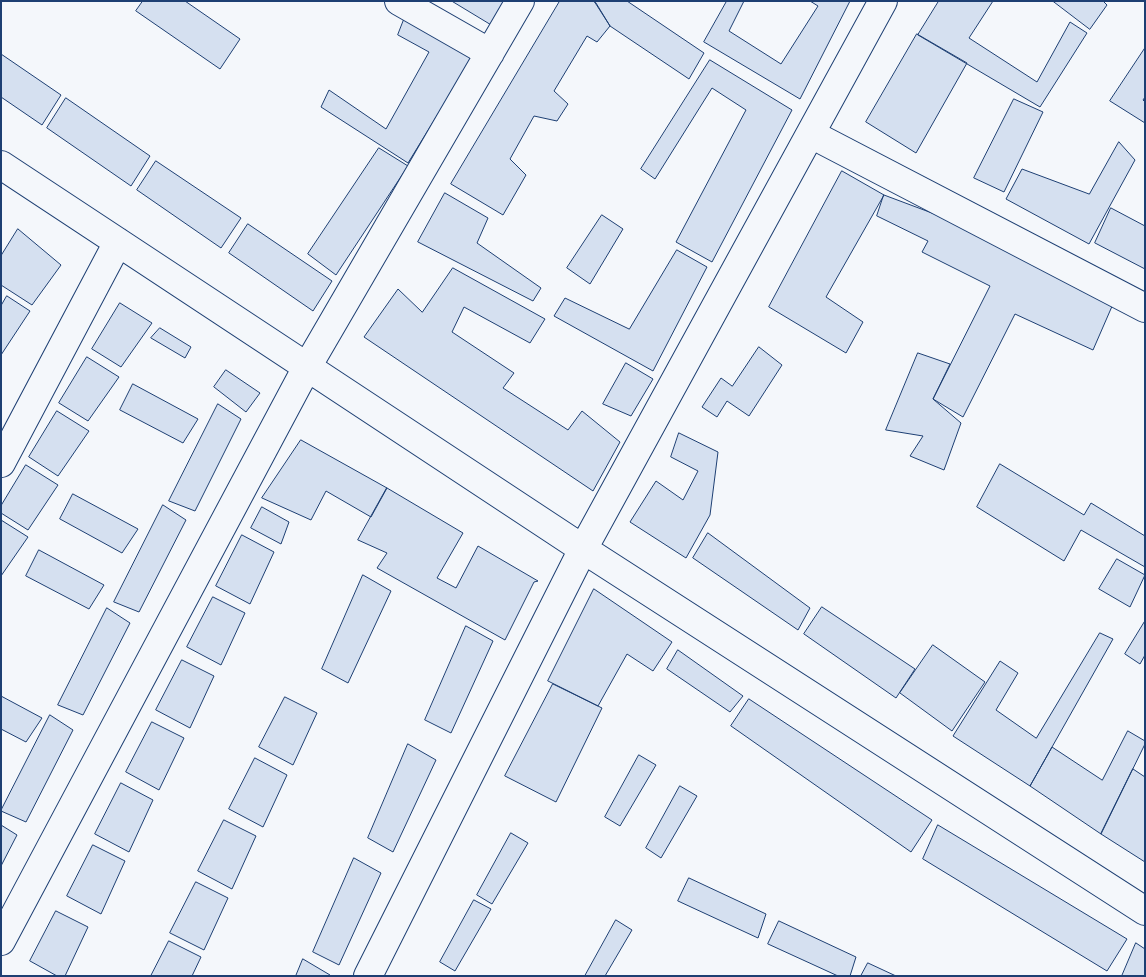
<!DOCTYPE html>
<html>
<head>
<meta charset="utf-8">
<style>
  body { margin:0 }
  #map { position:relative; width:1146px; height:977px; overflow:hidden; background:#f4f7fb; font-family:Poppins,sans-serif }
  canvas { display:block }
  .frame { position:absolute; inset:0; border:2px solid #1d3f73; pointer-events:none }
</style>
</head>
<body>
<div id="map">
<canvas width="1146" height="977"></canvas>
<div class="frame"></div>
</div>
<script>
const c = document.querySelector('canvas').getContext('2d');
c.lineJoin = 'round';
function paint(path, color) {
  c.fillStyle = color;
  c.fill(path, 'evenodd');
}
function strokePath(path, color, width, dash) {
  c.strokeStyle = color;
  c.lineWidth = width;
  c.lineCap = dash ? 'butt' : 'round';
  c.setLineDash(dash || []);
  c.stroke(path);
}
const building = new Path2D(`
  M 143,1 L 185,1 L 240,39 L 220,69 L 136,11 Z
  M 452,1 L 506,1 L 492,25 Z
  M 560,1 L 594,1 L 610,26 L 597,42 L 587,36 L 554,91 L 568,104 L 557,121 L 534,116 L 510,159 L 526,175 L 503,215 L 451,184 Z
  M 593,1 L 627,1 L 704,53 L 689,79 L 610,26 L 596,3 Z
  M 727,1 L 744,1 L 729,31 L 781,64 L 818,6 L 810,1 L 850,1 L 800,99 L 704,42 Z
  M 939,1 L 993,1 L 969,38 L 1037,82 L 1070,22 L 1087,33 L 1040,107 L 918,35 Z
  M 1053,1 L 1103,1 L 1107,5 L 1090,29 Z
  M 405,17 L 473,57 L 408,163 L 321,107 L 329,90 L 386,129 L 429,52 L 398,35 Z
  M 917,34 L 967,63 L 916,153 L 866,122 Z
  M 1145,48 L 1145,97 L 1143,100 L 1145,102 L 1145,123 L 1110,101 Z
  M 1,54 L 61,95 L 42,125 L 1,97 Z
  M 710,60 L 792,110 L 712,262 L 676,242 L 746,110 L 712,88 L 655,179 L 641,169 Z
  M 66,98 L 150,156 L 131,186 L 47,128 Z
  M 1014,99 L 1043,112 L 1004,192 L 974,178 Z
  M 1119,142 L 1135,160 L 1089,244 L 1006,199 L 1022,169 L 1089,194 Z
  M 379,148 L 408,166 L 336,275 L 308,254 Z
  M 156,161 L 241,218 L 221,248 L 137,190 Z
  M 842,171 L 884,195 L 826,297 L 863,322 L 846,353 L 769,307 Z
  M 445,193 L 488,218 L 477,243 L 541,288 L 533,301 L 418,242 Z
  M 884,195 L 940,216 L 1113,304 L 1093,350 L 1015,314 L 963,417 L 933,399 L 990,286 L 922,252 L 928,241 L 877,216 Z
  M 1111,208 L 1145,226 L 1145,269 L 1095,243 Z
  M 602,215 L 623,229 L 590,284 L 567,268 Z
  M 248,224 L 332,281 L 313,311 L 229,253 Z
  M 18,229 L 61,265 L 32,305 L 1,285 L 1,256 Z
  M 677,250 L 707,267 L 653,371 L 554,316 L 565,298 L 629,329 Z
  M 453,268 L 545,319 L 530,343 L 464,307 L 452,332 L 514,373 L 503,388 L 568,430 L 582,411 L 620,442 L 593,491 L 364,337 L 398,289 L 422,312 Z
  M 7,296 L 30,311 L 1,355 L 1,306 Z
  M 120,303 L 152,323 L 121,367 L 92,349 Z
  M 160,328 L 191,347 L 185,358 L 151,338 Z
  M 759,347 L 782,365 L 749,416 L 727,401 L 717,417 L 702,407 L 721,378 L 732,386 Z
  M 918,353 L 950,364 L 933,399 L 961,423 L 944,470 L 910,456 L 923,436 L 886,430 Z
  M 87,357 L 119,377 L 88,421 L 59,403 Z
  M 626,363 L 653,379 L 631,416 L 603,404 Z
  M 226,370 L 260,393 L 246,412 L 214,387 Z
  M 133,384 L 198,419 L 183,443 L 120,410 Z
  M 218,404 L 241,419 L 195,511 L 169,501 Z
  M 57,411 L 89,431 L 58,476 L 29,457 Z
  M 679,433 L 718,452 L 710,515 L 686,558 L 630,522 L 656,481 L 683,500 L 698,471 L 671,457 Z
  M 301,440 L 387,488 L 371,517 L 326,491 L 311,520 L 262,498 Z
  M 1000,464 L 1084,515 L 1091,503 L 1145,536 L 1145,567 L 1081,530 L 1064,561 L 977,507 Z
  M 26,465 L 58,485 L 28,530 L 1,513 L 1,506 Z
  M 387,488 L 463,533 L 437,578 L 456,588 L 478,546 L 538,581 L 534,582 L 505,640 L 377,568 L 387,553 L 358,540 Z
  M 73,494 L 138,529 L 122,553 L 60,519 Z
  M 163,505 L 186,520 L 139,612 L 114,602 Z
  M 262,507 L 289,522 L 281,544 L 251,528 Z
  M 1,520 L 28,537 L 1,576 Z
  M 708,533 L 810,608 L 798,630 L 693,558 Z
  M 242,535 L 274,552 L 250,604 L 216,586 Z
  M 39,550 L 104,585 L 89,609 L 26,576 Z
  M 1117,559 L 1145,575 L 1130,607 L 1099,589 Z
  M 363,575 L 391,591 L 348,683 L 322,669 Z
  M 594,589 L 672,642 L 653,671 L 627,654 L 598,706 L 548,681 Z
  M 213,597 L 245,613 L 221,665 L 187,647 Z
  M 822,607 L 915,669 L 896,698 L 804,634 Z
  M 107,608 L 130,623 L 83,715 L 58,705 Z
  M 1145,621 L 1145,655 L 1140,664 L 1125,654 Z
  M 466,626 L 493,641 L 451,733 L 425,720 Z
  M 1100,633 L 1113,639 L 1030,786 L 953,736 L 1000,661 L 1018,673 L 996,710 L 1036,738 Z
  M 933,645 L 985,682 L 952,731 L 900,693 Z
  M 678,650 L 743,696 L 730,712 L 667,669 Z
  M 182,660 L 214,676 L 190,728 L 156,710 Z
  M 553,684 L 602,708 L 556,802 L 505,776 Z
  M 1,696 L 42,718 L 26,742 L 1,729 Z
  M 285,697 L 317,713 L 293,765 L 259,747 Z
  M 749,699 L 932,820 L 911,852 L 731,726 Z
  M 50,715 L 73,730 L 26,822 L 1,811 Z
  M 152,722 L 184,738 L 159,790 L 126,772 Z
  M 1128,731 L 1145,741 L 1145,744 L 1101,834 L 1030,786 L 1052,747 L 1102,780 Z
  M 408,744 L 436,760 L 393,852 L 368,838 Z
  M 639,755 L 656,765 L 620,826 L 605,817 Z
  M 255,758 L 287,775 L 263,827 L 229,809 Z
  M 1133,769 L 1145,777 L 1145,862 L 1101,834 Z
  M 121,783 L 153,800 L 129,852 L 95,834 Z
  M 680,786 L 697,796 L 661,858 L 646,848 Z
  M 224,820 L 256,836 L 232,889 L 198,871 Z
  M 1,825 L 17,835 L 1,866 Z
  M 938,825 L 1127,939 L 1107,971 L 923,859 Z
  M 511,833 L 528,843 L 492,904 L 477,895 Z
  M 93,845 L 125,861 L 101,914 L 67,896 Z
  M 354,858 L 381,873 L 339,965 L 313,952 Z
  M 689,878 L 766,914 L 758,938 L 678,901 Z
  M 196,882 L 228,898 L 204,950 L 170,933 Z
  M 474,900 L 491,909 L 455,971 L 440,962 Z
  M 56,911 L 88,927 L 65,976 L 57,976 L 30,961 Z
  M 616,920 L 632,930 L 605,976 L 585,976 Z
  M 779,921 L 856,957 L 850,976 L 838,976 L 768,944 Z
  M 169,941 L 201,957 L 192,976 L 151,976 Z
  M 1136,943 L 1145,949 L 1145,976 L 1122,976 Z
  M 303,959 L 330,975 L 330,976 L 296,976 Z
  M 868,963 L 896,976 L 861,976 Z`);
paint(building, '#d5e0f0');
strokePath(building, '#1d3f73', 1);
const minor = new Path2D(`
  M 399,1 L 490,53
  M 811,134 L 1145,308
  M 1,165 L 583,549 L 1145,911
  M 1,463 L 118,242
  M 1,941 L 307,367 L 520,1
  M 368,976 L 583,549 L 883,1`);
strokePath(minor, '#1d3f73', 30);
strokePath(minor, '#f4f7fb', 28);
</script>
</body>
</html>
